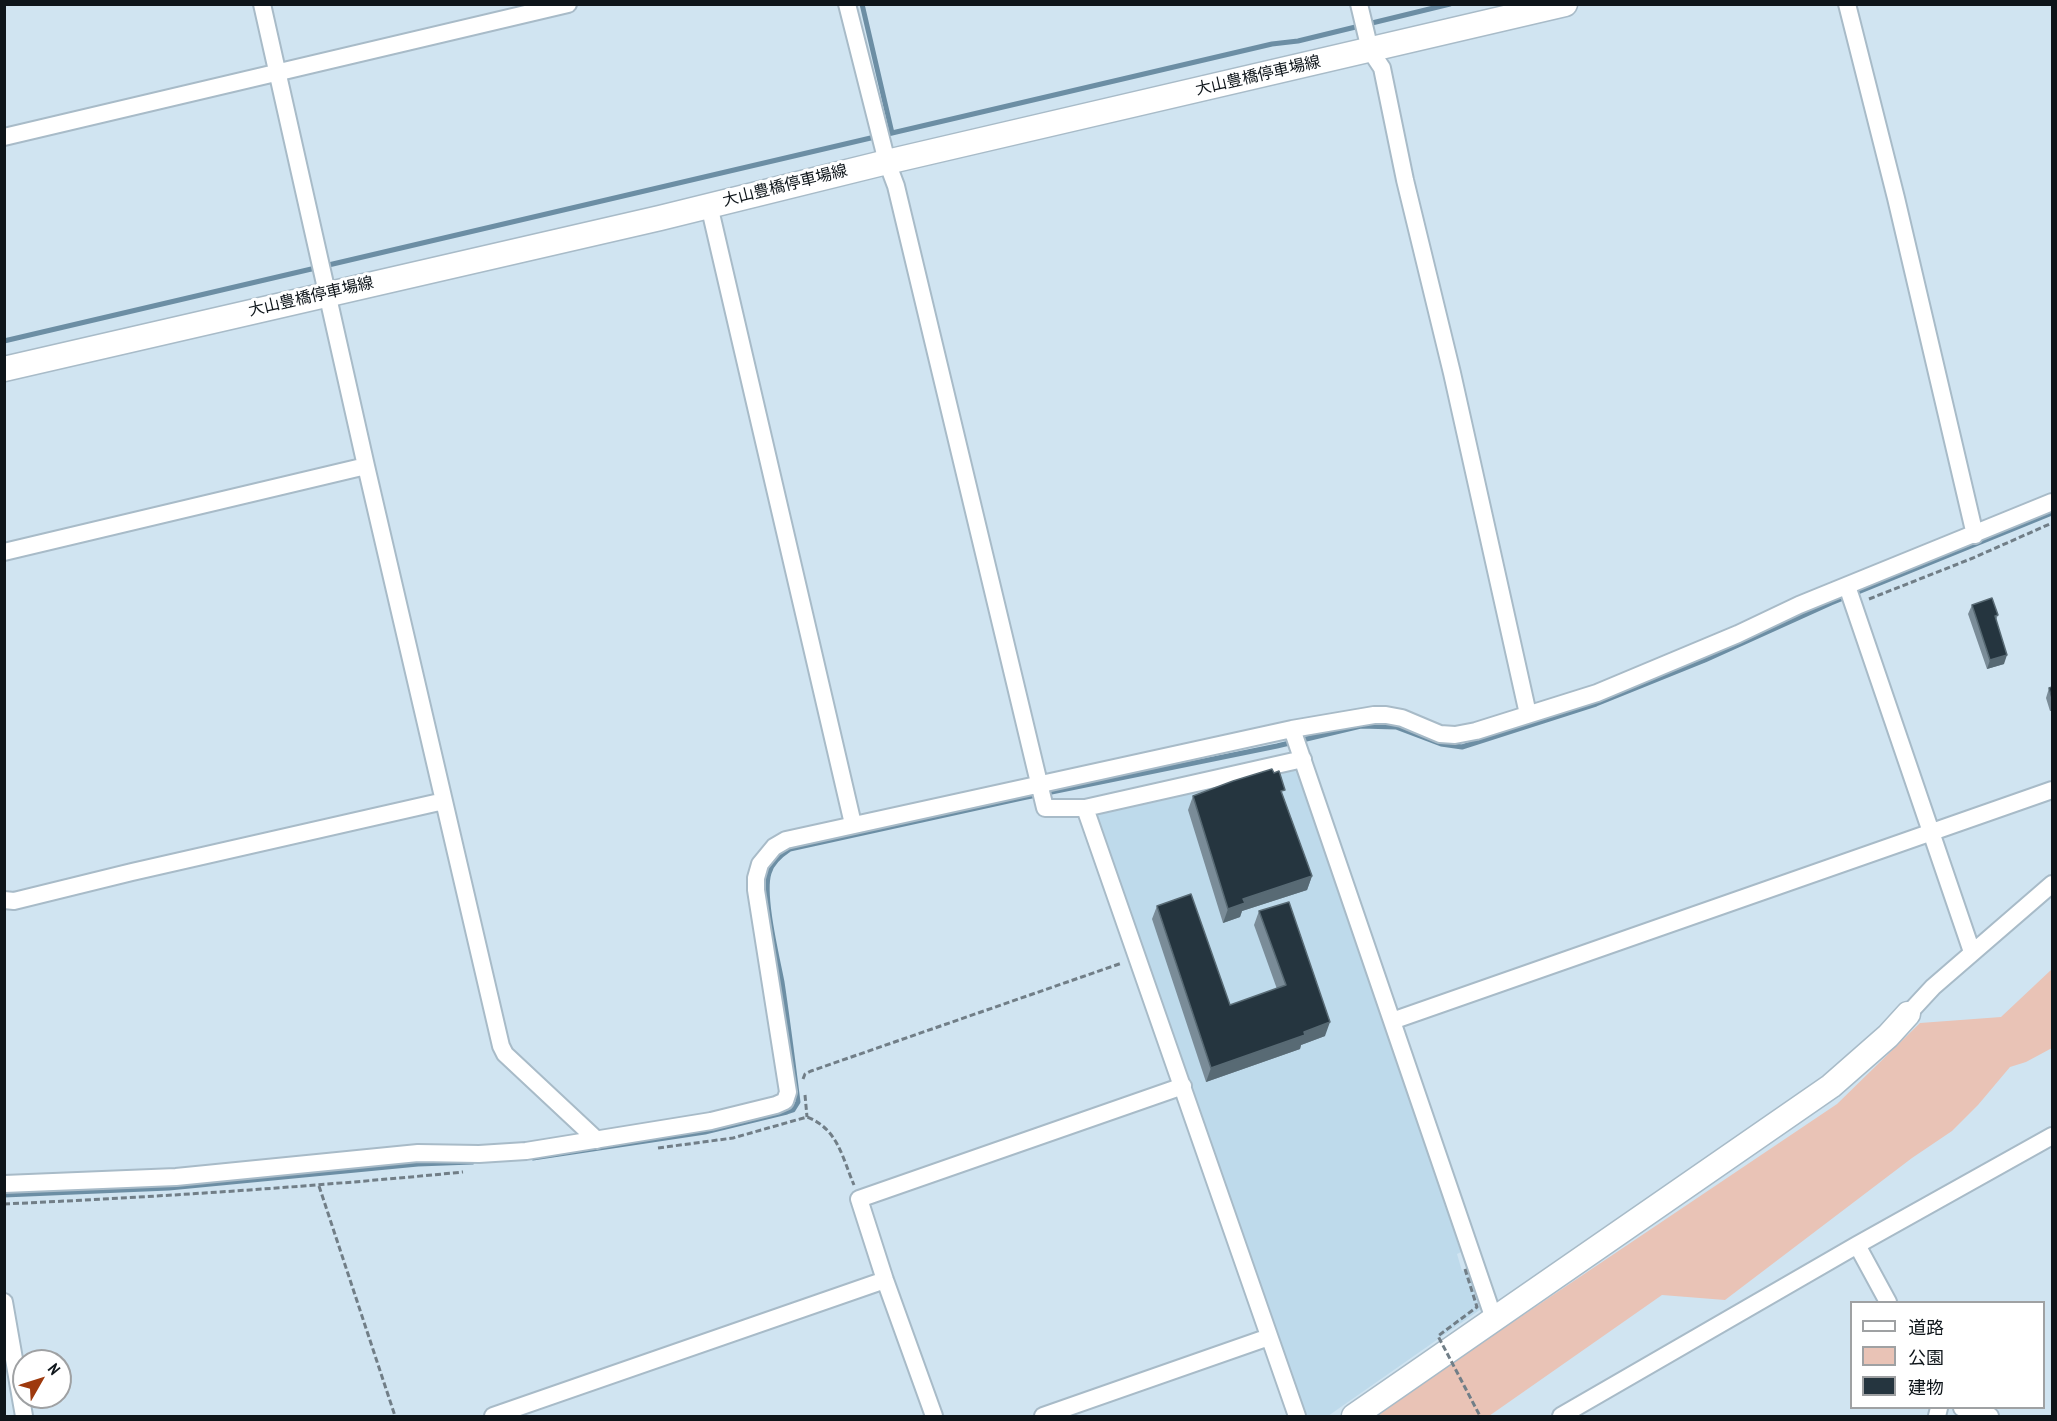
<!DOCTYPE html>
<html>
<head>
<meta charset="utf-8">
<style>
  body { margin:0 }
  #map { position:relative; width:2057px; height:1421px; overflow:hidden; background:#d0e4f1; font-family:"PT Sans Narrow","Noto Sans JP",sans-serif }
  canvas { display:block }
  .frame { position:absolute; inset:0; border:6px solid #0e151a; pointer-events:none }
  .legend { position:absolute; left:1850px; top:1301px; width:195px; height:108px; box-sizing:border-box; background:#fff; border:2px solid #9fa1a3; margin:0; padding:8px 10px; list-style:none; font-size:18px; color:#0e151a }
  .legend li { display:flex; align-items:center; gap:12px; height:30px }
  .legend b { width:30px; border:2px solid #9fa1a3 }
  .north { position:absolute; left:12px; top:1349px; width:60px; height:60px; box-sizing:border-box; background:#fff; border:2px solid #9fa1a3; border-radius:50%; rotate:51deg; font-size:16px; font-weight:700; line-height:24px; text-align:center; color:#0e151a }
  .north::after { content:''; display:block; margin:auto; width:21px; height:27px; background:#9e390d; clip-path:polygon(50% 0,100% 100%,50% 72%,0 100%) }
</style>
</head>
<body>
<div id="map">
<canvas width="2057" height="1421"></canvas>
<div class="frame"></div>
<ul class="legend">
<li><b style="height:8px;background:#fff"></b>道路</li>
<li><b style="height:16px;background:#e9c3b6"></b>公園</li>
<li><b style="height:16px;background:#25353f"></b>建物</li>
</ul>
<div class="north">N</div>
</div>
<script>
const c = document.querySelector('canvas').getContext('2d');
c.lineJoin = 'round';
function paint(path, color) {
  c.fillStyle = color;
  c.fill(path, 'evenodd');
}
function strokePath(path, color, width, dash) {
  c.strokeStyle = color;
  c.lineWidth = width;
  c.lineCap = dash ? 'butt' : 'round';
  c.setLineDash(dash || []);
  c.stroke(path);
}
function label(font, color, halo, rows, align = 'center') {
  c.font = font + ' "PT Sans Narrow","Noto Sans JP",sans-serif';
  c.lineWidth = 6;
  c.setLineDash([]);
  c.textBaseline = 'middle';
  c.strokeStyle = halo;
  c.fillStyle = color;
  for (const [text, x, y, turn = 0] of rows) {
    c.save();
    c.translate(x, y);
    c.rotate((+turn || 0) * Math.PI / 180);
    c.textAlign = isNaN(turn) ? turn : align;
    if (halo) c.strokeText(text, 0, 0);
    c.fillText(text, 0, 0);
    c.restore();
  }
}
paint(new Path2D(`
  M 1297,770 L 1461,1252 L 1457,1254 L 1462,1271 L 1467,1270 L 1481,1309 L 1328,1416 L 1304,1416 L 1096,813 Z`), '#bedaeb');
paint(new Path2D(`
  M 2052,969 L 2052,1048 L 2026,1062 L 2010,1067 L 1978,1105 L 1952,1131 L 1912,1158 L 1725,1300 L 1662,1295 L 1489,1416 L 1373,1416 L 1837,1104 L 1920,1023 L 2001,1017 Z`), '#e9c3b6');
strokePath(new Path2D(`
  M 862,4 L 892,133
  M 4,341 L 1272,44 L 1298,41 L 1450,4
  M 533,1158 L 705,1132 L 787,1112 L 793,1110 L 798,1102 C 793,1062 788,1022 782,982 C 777,956 762,895 769,873 C 772,862 781,855 790,849 L 1022,798 L 1277,746 L 1361,726 L 1396,727 L 1441,744 L 1462,747 L 1596,704 L 1705,660 L 1831,603 L 2052,513
  M 4,1195 L 169,1188 L 418,1164 L 472,1162`), '#6c8ea4', 5);
const street = new Path2D(`
  M 262,4 L 366,466 L 501,1046 L 505,1054 L 597,1140
  M 847,4 L 887,162 L 896,186 L 1045,808 L 1085,808 L 1297,1416
  M 1359,4 L 1370,50 L 1382,68 L 1405,180 L 1452,373 L 1528,714
  M 1847,4 L 1896,198 L 1975,535
  M 4,137 L 568,4
  M 709,205 L 853,824
  M 4,552 L 366,466
  M 1847,586 L 1972,952
  M 1292,729 L 1494,1319
  M 1085,808 L 1303,759
  M 4,900 L 14,901 L 132,872 L 444,801
  M 1908,1014 L 1933,987 L 2052,884
  M 1392,1021 L 2052,790
  M 4,1184 L 176,1177 L 418,1153 L 479,1154 L 526,1151 L 711,1121 L 776,1105 L 785,1101 L 788,1092 L 756,890 L 756,878 L 760,864 L 774,847 L 786,840 L 1292,729 L 1374,715 L 1386,715 L 1402,718 L 1440,734 L 1455,735 L 1476,731 L 1597,693 L 1738,634 L 1799,605 L 2052,502
  M 1857,1245 L 1888,1302
  M 4,1302 L 24,1416
  M 1962,1408 L 1990,1416
  M 493,1416 L 885,1280
  M 934,1416 L 885,1280 L 859,1199 L 1183,1086
  M 1043,1416 L 1269,1337
  M 1561,1416 L 1857,1245 L 2052,1136
  M 1937,1416 L 1939,1408`);
const secondary = new Path2D(`
  M 4,369 L 660,218 L 887,162 L 1565,4
  M 1354,1416 L 1831,1086 L 1888,1036 L 1908,1014`);
strokePath(street, '#a8bbc8', 20);
strokePath(secondary, '#a8bbc8', 27);
strokePath(new Path2D(`
  M 1869,599 L 1973,558 L 2052,523
  M 803,1079 L 805,1074 L 811,1071 L 1122,963
  M 805,1095 L 807,1117
  M 658,1148 L 733,1138 L 807,1117 C 838,1129 842,1157 854,1185
  M 319,1186 L 395,1416
  M 4,1204 C 158,1197 311,1187 463,1172`), '#717e87', 3, [6, 3]);
strokePath(street, '#fff', 16);
strokePath(secondary, '#fff', 24);
strokePath(new Path2D(`
  M 1465,1269 L 1477,1307 L 1438,1336 L 1480,1416`), '#717e87', 3, [6, 3]);
paint(new Path2D(`
  M 1972,605 L 1998,615 L 1996,620 L 2004,664 L 1987,669 L 1968,614 Z
  M 2052,687 L 2052,711 L 2050,711 L 2046,698 L 2049,688 Z
  M 1193,796 L 1283,796 L 1312,876 L 1307,890 L 1242,911 L 1240,917 L 1223,923 L 1188,810 Z
  M 1157,906 L 1230,1005 L 1277,989 L 1254,925 L 1259,911 L 1325,1036 L 1301,1045 L 1300,1049 L 1206,1082 L 1152,919 Z`), '#7a8c98');
paint(new Path2D(`
  M 2007,655 L 2004,664 L 1987,669 L 1990,660 Z
  M 1312,876 L 1307,890 L 1242,911 L 1240,917 L 1223,923 L 1228,909 L 1243,899 Z
  M 1330,1022 L 1325,1036 L 1301,1045 L 1300,1049 L 1206,1082 L 1211,1068 Z`), '#586a74');
const building = new Path2D(`
  M 1992,598 L 1998,615 L 1995,616 L 2007,655 L 1990,660 L 1972,605 Z
  M 2052,687 L 2052,698 L 2049,688 Z
  M 1272,769 L 1274,773 L 1279,771 L 1285,790 L 1281,791 L 1312,876 L 1243,899 L 1245,903 L 1228,909 L 1193,796 L 1233,781 Z
  M 1191,894 L 1230,1005 L 1286,985 L 1259,911 L 1289,902 L 1330,1022 L 1304,1032 L 1305,1035 L 1211,1068 L 1157,906 Z`);
paint(building, '#25353f');
strokePath(building, '#586a74', 1.5);
label('16px', '#0e151a', '#fff', [
  ["大山豊橋停車場線",1258,76,-13],
  ["大山豊橋停車場線",785,186,-14],
  ["大山豊橋停車場線",311,297,-13]
]);
</script>
</body>
</html>
